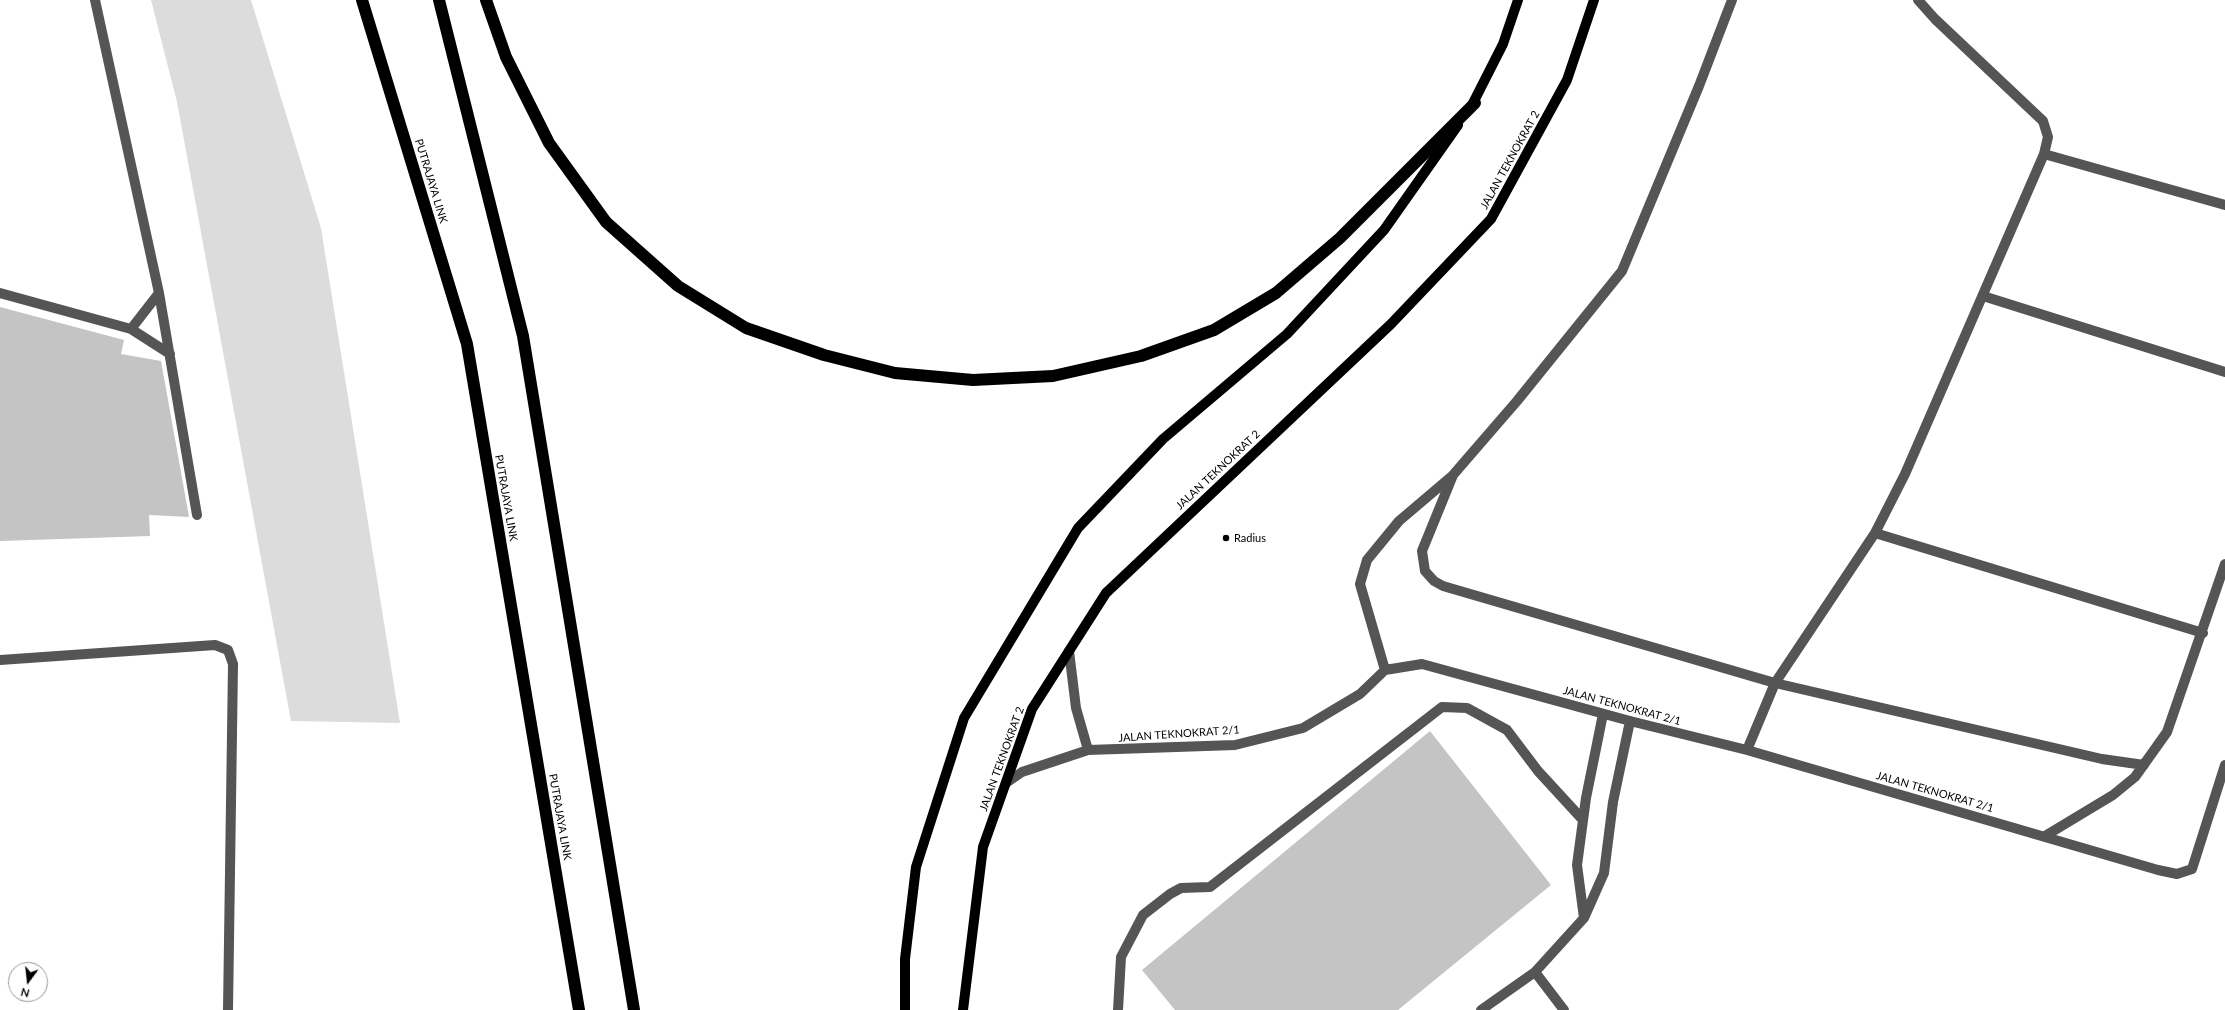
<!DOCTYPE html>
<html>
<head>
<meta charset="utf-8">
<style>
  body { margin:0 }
  #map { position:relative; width:2225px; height:1010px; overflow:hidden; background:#fff; font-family:Lato,sans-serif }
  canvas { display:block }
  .north { position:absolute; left:8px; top:962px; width:40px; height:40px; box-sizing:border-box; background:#fff; border:1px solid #999; border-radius:50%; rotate:195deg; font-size:11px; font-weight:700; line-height:16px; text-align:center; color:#000 }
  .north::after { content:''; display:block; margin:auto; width:14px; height:18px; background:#000; clip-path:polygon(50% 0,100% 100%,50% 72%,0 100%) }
</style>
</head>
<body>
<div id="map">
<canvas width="2225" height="1010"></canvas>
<div class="north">N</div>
</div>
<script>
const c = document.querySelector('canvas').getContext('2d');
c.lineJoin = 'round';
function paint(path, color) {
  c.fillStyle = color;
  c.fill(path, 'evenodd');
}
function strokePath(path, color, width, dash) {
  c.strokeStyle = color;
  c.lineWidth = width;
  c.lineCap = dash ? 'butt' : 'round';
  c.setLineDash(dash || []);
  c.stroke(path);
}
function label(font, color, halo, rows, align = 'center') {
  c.font = font + ' Lato,sans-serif';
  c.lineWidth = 4;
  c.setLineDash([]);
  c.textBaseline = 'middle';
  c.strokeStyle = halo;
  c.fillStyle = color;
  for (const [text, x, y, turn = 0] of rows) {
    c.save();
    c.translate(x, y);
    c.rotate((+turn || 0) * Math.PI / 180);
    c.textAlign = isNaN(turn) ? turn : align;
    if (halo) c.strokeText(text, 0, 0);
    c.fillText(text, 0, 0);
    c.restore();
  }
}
paint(new Path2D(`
  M 151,0 L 251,0 L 321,228 L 400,723 L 291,721 L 177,102 Z`), '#dcdcdc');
paint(new Path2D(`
  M 0,307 L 124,340 L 121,354 L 161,361 L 189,517 L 149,515 L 150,536 L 0,541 Z
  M 1430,731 L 1551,885 L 1398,1010 L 1175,1010 L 1142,970 Z`), '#c4c4c4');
strokePath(new Path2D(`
  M 95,0 L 159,293 L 197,515
  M 1732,0 L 1699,86 L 1622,271 L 1517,401 L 1453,475 L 1422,551 L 1425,571 L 1434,581 L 1443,586 L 1775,683 L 2102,759 L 2144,765
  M 2044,154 L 2225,205
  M 0,293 L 131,329 L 170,354
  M 1983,296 L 2225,372
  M 131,329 L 159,293
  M 1875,533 L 2203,633
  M 1069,651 L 1076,708 L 1088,750
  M 0,660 L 215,645 L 228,650 L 233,664 L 228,1010
  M 1385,670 L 1360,584 L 1367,560 L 1399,521 L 1452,476
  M 1747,750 L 1775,683 L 1875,533 L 1905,474 L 2044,154 L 2048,137 L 2043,121 L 1935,19 L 1918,0
  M 1006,783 L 1022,772 L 1088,750 L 1235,745 L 1303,728 L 1360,694 L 1385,670 L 1422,664 L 1630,721 L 1747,750 L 2158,870 L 2177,874 L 2192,869 L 2225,765
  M 2045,836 L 2113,795 L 2135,777 L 2167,732 L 2225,564
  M 1584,918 L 1577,865 L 1586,798 L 1603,714
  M 1535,972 L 1564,1010
  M 1118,1010 L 1121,957 L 1143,915 L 1170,894 L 1181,888 L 1210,887 L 1442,707 L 1467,708 L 1507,730 L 1538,771 L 1583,820
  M 1481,1010 L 1535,972 L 1584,918 L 1604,873 L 1613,802 L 1630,721`), '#555', 10);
strokePath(new Path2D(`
  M 1470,109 L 1503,44 L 1518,0
  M 905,1010 L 905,959 L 916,867 L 964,718 L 1078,528 L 1163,439 L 1287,334 L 1384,230 L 1458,125
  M 963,1010 L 983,847 L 1032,709 L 1106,593 L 1391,324 L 1491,219 L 1567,80 L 1594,0`), '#000', 10);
strokePath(new Path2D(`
  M 362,0 L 467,344 L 579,1010
  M 439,0 L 523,336 L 634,1010
  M 486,0 L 506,57 L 549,143 L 606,222 L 678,286 L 746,328 L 824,355 L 895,373 L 973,380 L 1053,376 L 1141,356 L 1214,330 L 1276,293 L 1340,238 L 1475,103`), '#000', 12);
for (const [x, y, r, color] of [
  [1226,538,4,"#000"]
]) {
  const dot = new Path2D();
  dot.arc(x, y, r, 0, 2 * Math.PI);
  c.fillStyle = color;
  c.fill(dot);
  strokePath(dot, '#fff', 1.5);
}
label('11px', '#000', '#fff', [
  ["JALAN TEKNOKRAT 2",1510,160,-61],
  ["PUTRAJAYA LINK",431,181,73],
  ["JALAN TEKNOKRAT 2",1218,470,-43],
  ["PUTRAJAYA LINK",506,498,80],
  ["JALAN TEKNOKRAT 2/1",1622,706,15],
  ["JALAN TEKNOKRAT 2/1",1179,734,-4],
  ["JALAN TEKNOKRAT 2",1002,759,-70],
  ["JALAN TEKNOKRAT 2/1",1935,792,16],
  ["PUTRAJAYA LINK",560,817,80]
]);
label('11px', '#000', '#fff', [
  ["Radius",1234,538]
], 'left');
</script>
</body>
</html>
